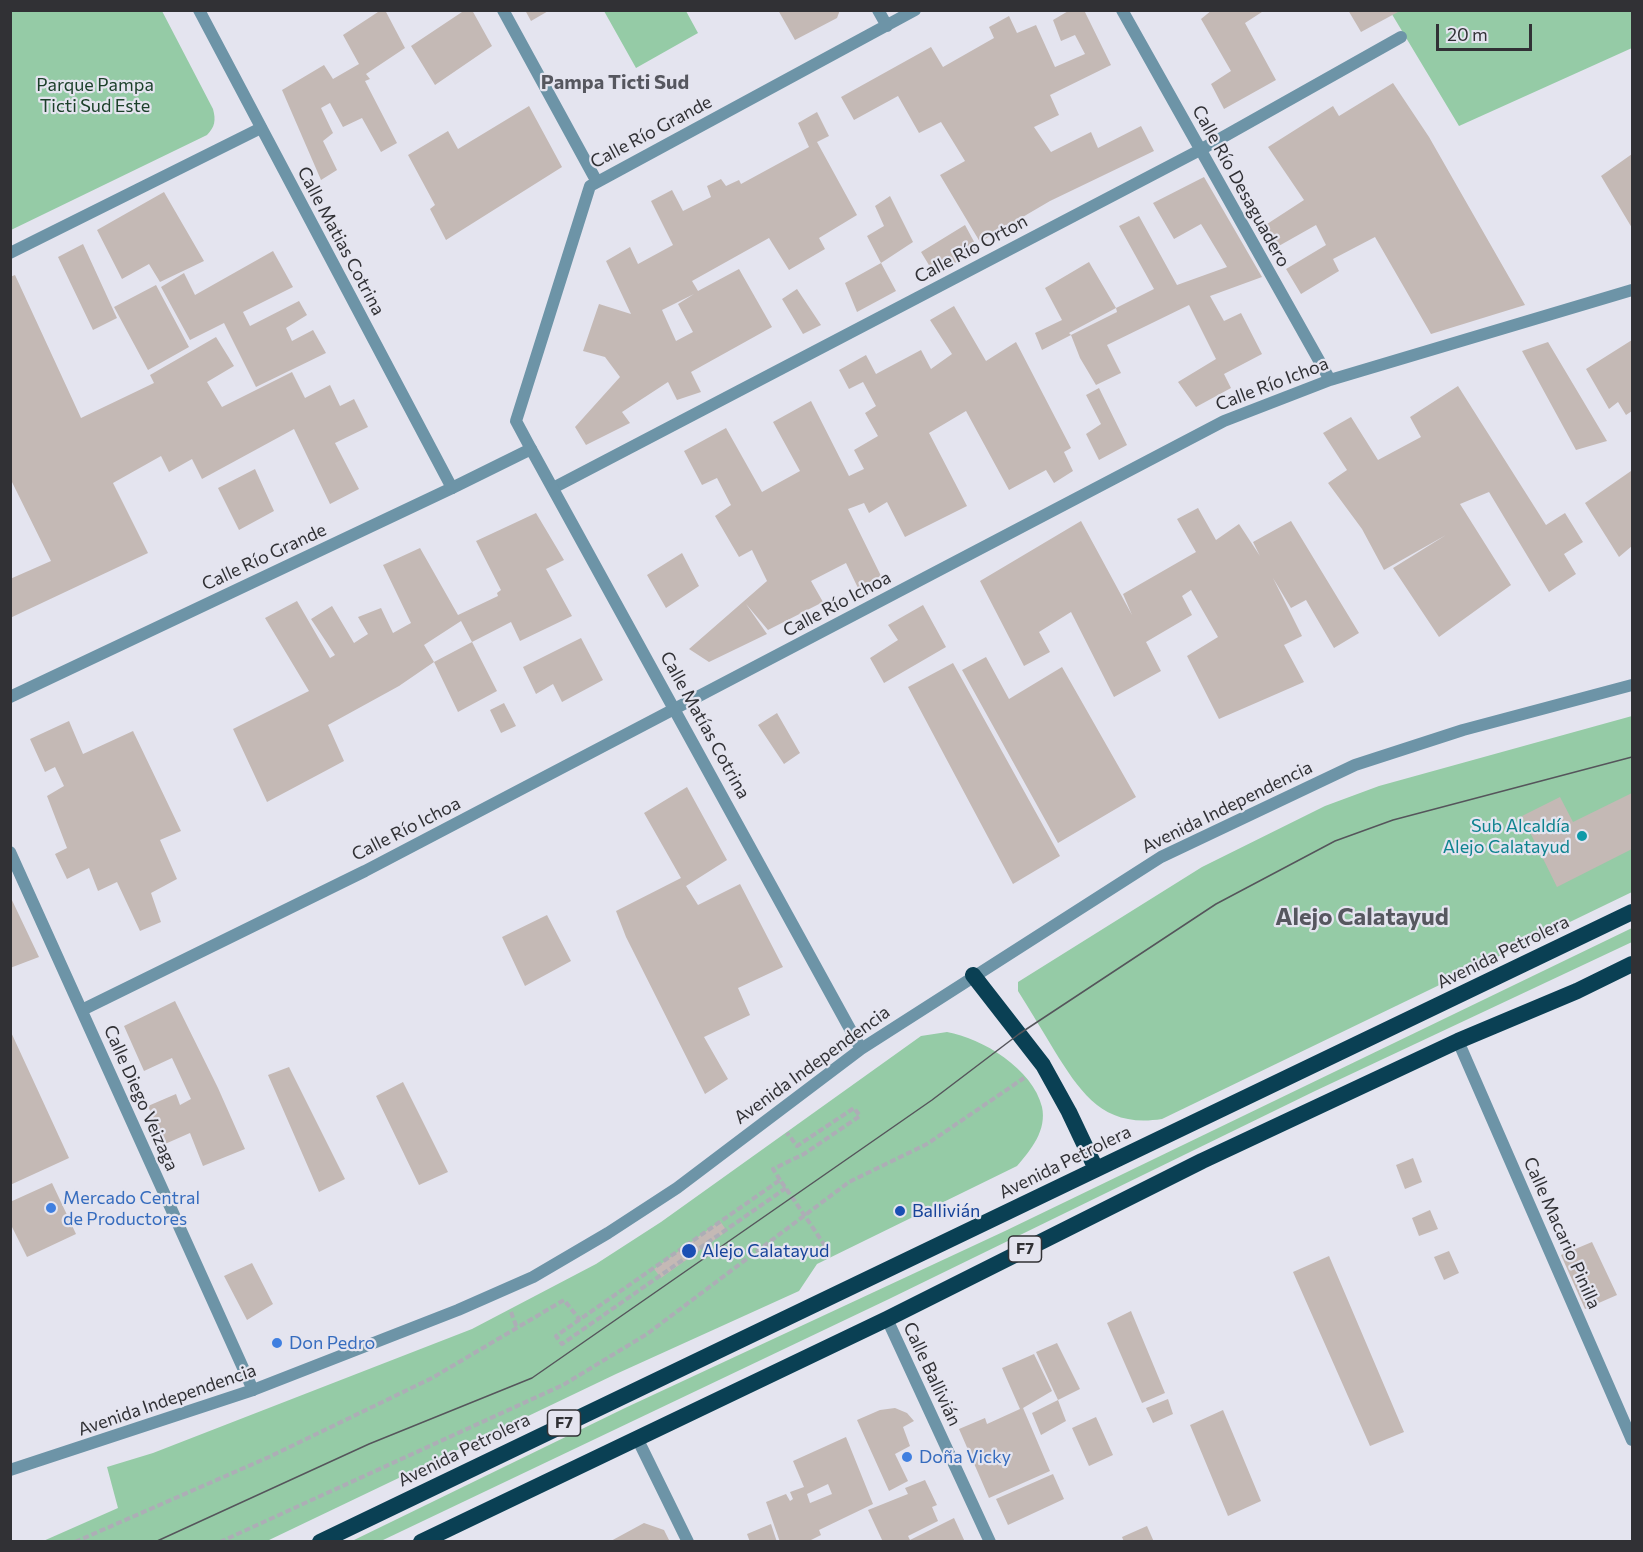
<!DOCTYPE html>
<html>
<head>
<meta charset="utf-8">
<style>
  body { margin:0 }
  #map { position:relative; width:1643px; height:1552px; overflow:hidden; background:#e4e4ef; font-family:Commissioner,sans-serif }
  canvas { display:block }
  .frame { position:absolute; inset:0; border:12px solid #313135; pointer-events:none }
  .scale { position:absolute; left:1436px; top:24px; width:96px; height:27px; box-sizing:border-box; border:3px solid #313135; border-top:0; padding-left:8px; font-size:18px; line-height:21px; white-space:nowrap; color:#313135; -webkit-text-stroke:4px #e4e4ef; paint-order:stroke }
</style>
</head>
<body>
<div id="map">
<canvas width="1643" height="1552"></canvas>
<div class="frame"></div>
<div class="scale">20 m</div>
</div>
<script>
const c = document.querySelector('canvas').getContext('2d');
c.lineJoin = 'round';
function paint(path, color) {
  c.fillStyle = color;
  c.fill(path, 'evenodd');
}
function strokePath(path, color, width, dash) {
  c.strokeStyle = color;
  c.lineWidth = width;
  c.lineCap = dash ? 'butt' : 'round';
  c.setLineDash(dash || []);
  c.stroke(path);
}
function label(font, color, halo, rows, align = 'center') {
  c.font = font + ' Commissioner,sans-serif';
  c.lineWidth = 4.5;
  c.setLineDash([]);
  c.textBaseline = 'middle';
  c.strokeStyle = halo;
  c.fillStyle = color;
  for (const [text, x, y, turn = 0] of rows) {
    c.save();
    c.translate(x, y);
    c.rotate((+turn || 0) * Math.PI / 180);
    c.textAlign = isNaN(turn) ? turn : align;
    if (halo) c.strokeText(text, 0, 0);
    c.fillText(text, 0, 0);
    c.restore();
  }
}
paint(new Path2D(`
  M 11,10 L 162,11 L 213,109 C 216,120 215,127 207,135 L 11,230 Z
  M 604,11 L 686,11 L 698,33 L 636,68 Z
  M 1390,11 L 1632,11 L 1632,48 L 1459,126 Z
  M 1632,716 L 1632,892 L 1162,1119 C 1104,1128 1082,1095 1054,1050 C 1042,1030 1030,1010 1018,991 L 1018,982 L 1202,867 L 1325,806 L 1379,786 Z
  M 1632,928 L 1632,942 L 1315,1091 L 889,1299 L 381,1541 L 352,1541 L 625,1408 L 1005,1231 Z
  M 947,1032 C 982,1038 1033,1069 1042,1107 C 1047,1130 1031,1150 1017,1166 L 817,1264 L 799,1291 L 616,1374 L 267,1541 L 41,1542 L 118,1508 L 107,1467 L 153,1453 L 472,1329 L 596,1264 L 661,1222 L 921,1036 Z`), '#95cba6');
paint(new Path2D(`
  M 381,10 L 385,10 L 405,48 L 366,74 L 370,79 L 365,81 L 397,143 L 381,152 L 362,118 L 343,127 L 330,103 L 321,108 L 333,133 L 323,141 L 337,170 L 321,180 L 282,90 L 324,65 L 333,79 L 359,64 L 343,35 Z
  M 465,10 L 472,10 L 492,46 L 435,85 L 411,46 Z
  M 525,10 L 550,10 L 531,21 Z
  M 778,10 L 840,10 L 837,18 L 795,40 Z
  M 1070,10 L 1084,10 L 1111,65 L 1050,95 L 1059,115 L 1034,127 L 1051,152 L 1091,132 L 1098,148 L 1141,126 L 1154,151 L 1050,201 L 980,242 L 940,175 L 965,161 L 941,122 L 919,133 L 898,96 L 854,120 L 841,97 L 931,47 L 943,67 L 994,38 L 989,27 L 1009,16 L 1017,33 L 1036,25 L 1055,67 L 1085,54 L 1075,35 L 1061,41 L 1053,20 Z
  M 1212,10 L 1265,10 L 1245,23 L 1276,80 L 1224,109 L 1211,84 L 1231,71 L 1201,19 Z
  M 1348,10 L 1397,10 L 1398,12 L 1361,32 Z
  M 1393,83 L 1429,137 L 1525,305 L 1431,334 L 1375,237 L 1333,259 L 1339,271 L 1301,294 L 1286,269 L 1326,245 L 1316,225 L 1277,247 L 1264,226 L 1304,200 L 1268,147 L 1333,106 L 1339,116 Z
  M 529,106 L 562,167 L 446,240 L 430,209 L 435,205 L 408,155 L 448,131 L 458,149 Z
  M 817,112 L 829,136 L 817,142 L 857,215 L 819,238 L 825,249 L 789,270 L 769,238 L 692,281 L 698,291 L 739,269 L 772,327 L 691,372 L 701,392 L 677,400 L 668,382 L 622,412 L 630,423 L 586,445 L 575,427 L 620,377 L 605,357 L 583,351 L 599,304 L 631,314 L 606,261 L 630,247 L 638,264 L 673,245 L 651,201 L 672,190 L 683,211 L 711,197 L 707,186 L 721,179 L 726,186 L 739,180 L 741,184 L 809,147 L 798,123 ZM 694,294 L 678,304 L 693,332 L 676,341 L 662,310 Z
  M 1632,154 L 1632,228 L 1601,176 Z
  M 1204,177 L 1262,277 L 1210,296 L 1224,321 L 1241,313 L 1262,354 L 1224,374 L 1231,388 L 1196,407 L 1178,382 L 1216,359 L 1189,305 L 1107,345 L 1121,373 L 1096,385 L 1080,358 L 1071,335 L 1117,312 L 1116,308 L 1154,289 L 1119,226 L 1139,216 L 1177,285 L 1227,267 L 1201,224 L 1174,239 L 1153,203 Z
  M 164,192 L 204,261 L 160,282 L 149,264 L 122,279 L 97,230 Z
  M 890,196 L 913,242 L 881,263 L 867,236 L 884,226 L 875,206 Z
  M 965,225 L 978,249 L 935,275 L 921,252 Z
  M 83,244 L 117,318 L 93,330 L 58,257 Z
  M 273,251 L 293,287 L 243,312 L 250,326 L 299,301 L 307,315 L 286,328 L 292,341 L 313,330 L 326,353 L 256,387 L 224,323 L 190,340 L 161,287 L 184,273 L 195,295 Z
  M 1089,262 L 1116,308 L 1069,333 L 1071,335 L 1042,350 L 1035,333 L 1062,320 L 1045,288 Z
  M 881,263 L 896,291 L 857,312 L 845,283 Z
  M 15,275 L 81,418 L 154,383 L 150,375 L 216,337 L 234,366 L 207,382 L 222,407 L 292,372 L 305,398 L 330,385 L 340,406 L 354,399 L 368,427 L 335,443 L 359,489 L 330,504 L 294,429 L 202,479 L 192,459 L 169,472 L 161,456 L 113,483 L 148,553 L 10,618 L 10,579 L 51,561 L 10,478 L 10,277 Z
  M 156,285 L 189,347 L 148,370 L 114,307 Z
  M 797,289 L 821,325 L 803,334 L 782,299 Z
  M 954,306 L 986,361 L 1016,342 L 1071,448 L 1064,452 L 1073,471 L 1054,483 L 1046,470 L 1009,490 L 966,411 L 929,433 L 967,506 L 905,537 L 887,502 L 869,513 L 864,503 L 848,509 L 881,576 L 858,588 L 846,563 L 811,581 L 823,602 L 768,630 L 746,604 L 767,634 L 709,662 L 689,649 L 767,581 L 752,550 L 739,557 L 715,516 L 731,505 L 717,478 L 702,485 L 684,451 L 726,428 L 762,492 L 800,471 L 773,422 L 811,401 L 849,476 L 864,469 L 854,450 L 878,436 L 865,413 L 876,406 L 863,382 L 849,389 L 839,370 L 866,355 L 876,374 L 921,350 L 931,369 L 952,354 L 930,320 Z
  M 1632,340 L 1632,411 L 1626,415 L 1618,402 L 1609,409 L 1586,369 Z
  M 1548,342 L 1607,441 L 1576,450 L 1522,351 Z
  M 1458,386 L 1546,525 L 1565,513 L 1583,542 L 1564,554 L 1576,574 L 1549,592 L 1489,492 L 1460,504 L 1511,585 L 1439,637 L 1393,568 L 1446,535 L 1384,570 L 1362,529 L 1328,483 L 1347,470 L 1323,433 L 1351,417 L 1378,460 L 1421,437 L 1410,417 Z
  M 1099,388 L 1127,445 L 1099,460 L 1086,434 L 1101,424 L 1086,395 Z
  M 255,469 L 274,511 L 239,530 L 218,488 Z
  M 1631,471 L 1632,546 L 1619,557 L 1585,503 Z
  M 1198,508 L 1216,540 L 1239,524 L 1260,556 L 1253,542 L 1291,521 L 1359,633 L 1334,648 L 1306,600 L 1291,608 L 1273,578 L 1302,636 L 1284,645 L 1304,682 L 1219,719 L 1187,656 L 1218,637 L 1191,590 L 1182,596 L 1192,615 L 1146,642 L 1161,671 L 1114,697 L 1071,612 L 1039,632 L 1050,652 L 1024,666 L 980,581 L 1081,521 L 1132,615 L 1123,594 L 1196,552 L 1177,519 Z
  M 536,513 L 564,560 L 546,569 L 572,616 L 520,641 L 511,622 L 472,642 L 497,691 L 458,712 L 434,662 L 399,686 L 328,725 L 344,761 L 267,802 L 233,729 L 309,691 L 265,618 L 297,601 L 330,658 L 335,655 L 311,619 L 332,606 L 354,643 L 368,634 L 358,617 L 381,608 L 393,633 L 411,623 L 383,565 L 420,548 L 458,615 L 498,596 L 497,593 L 501,590 L 476,541 ZM 461,621 L 472,642 L 434,662 L 424,645 Z
  M 682,553 L 699,586 L 666,608 L 647,575 Z
  M 923,605 L 946,647 L 884,683 L 870,658 L 898,640 L 888,625 Z
  M 581,638 L 603,680 L 562,702 L 553,684 L 536,694 L 523,667 Z
  M 986,657 L 1009,699 L 1062,667 L 1136,797 L 1058,843 L 962,670 Z
  M 953,663 L 1060,856 L 1013,884 L 908,687 Z
  M 504,703 L 516,726 L 501,733 L 490,710 Z
  M 777,713 L 800,753 L 784,764 L 758,725 Z
  M 69,721 L 83,754 L 133,731 L 181,831 L 160,840 L 177,879 L 151,893 L 161,922 L 140,931 L 117,882 L 98,891 L 89,868 L 67,879 L 55,854 L 67,848 L 47,796 L 64,786 L 55,767 L 45,772 L 30,739 Z
  M 687,787 L 727,860 L 686,886 L 698,905 L 740,884 L 783,967 L 738,988 L 750,1015 L 704,1037 L 728,1079 L 705,1094 L 626,937 L 616,911 L 681,878 L 644,813 Z
  M 1632,793 L 1632,849 L 1557,887 L 1522,816 L 1560,797 L 1573,822 Z
  M 10,896 L 39,957 L 10,968 Z
  M 547,915 L 571,961 L 525,986 L 502,937 Z
  M 175,1001 L 218,1088 L 245,1149 L 203,1166 L 190,1133 L 165,1144 L 148,1106 L 176,1094 L 180,1105 L 191,1099 L 172,1058 L 144,1071 L 124,1026 Z
  M 10,1030 L 69,1158 L 10,1185 Z
  M 289,1067 L 345,1179 L 319,1192 L 268,1075 Z
  M 403,1082 L 448,1172 L 419,1185 L 376,1096 Z
  M 1413,1158 L 1422,1182 L 1405,1189 L 1396,1165 Z
  M 52,1183 L 76,1234 L 27,1257 L 10,1223 L 10,1202 Z
  M 1430,1210 L 1438,1229 L 1419,1236 L 1412,1218 Z
  M 720,1221 L 727,1231 L 661,1278 L 654,1269 Z
  M 1592,1242 L 1617,1295 L 1585,1309 L 1561,1255 Z
  M 1449,1251 L 1459,1273 L 1444,1280 L 1434,1257 Z
  M 1329,1256 L 1404,1432 L 1370,1446 L 1293,1272 Z
  M 252,1263 L 273,1304 L 247,1320 L 224,1276 Z
  M 1131,1311 L 1165,1393 L 1142,1403 L 1107,1323 Z
  M 1057,1343 L 1080,1389 L 1058,1400 L 1036,1352 Z
  M 1034,1354 L 1052,1391 L 1023,1408 L 1050,1471 L 989,1498 L 959,1429 L 985,1418 L 987,1424 L 1020,1409 L 1002,1368 Z
  M 1168,1399 L 1173,1414 L 1153,1423 L 1146,1408 Z
  M 1058,1400 L 1066,1421 L 1041,1435 L 1032,1413 Z
  M 895,1408 L 907,1413 L 914,1421 L 903,1427 L 910,1446 L 895,1454 L 908,1481 L 889,1491 L 857,1420 L 880,1410 Z
  M 1223,1410 L 1261,1501 L 1228,1516 L 1190,1425 Z
  M 1096,1417 L 1113,1455 L 1089,1466 L 1072,1428 Z
  M 846,1437 L 873,1504 L 819,1530 L 821,1535 L 807,1542 L 780,1542 L 766,1502 L 786,1494 L 790,1501 L 793,1499 L 790,1492 L 804,1487 L 793,1461 ZM 828,1484 L 832,1494 L 810,1503 L 807,1494 Z
  M 1053,1474 L 1064,1499 L 1008,1525 L 996,1499 Z
  M 925,1480 L 937,1505 L 932,1507 L 938,1521 L 908,1536 L 910,1540 L 954,1518 L 965,1542 L 883,1542 L 868,1510 L 908,1494 L 905,1488 Z
  M 644,1523 L 664,1530 L 670,1542 L 609,1542 Z
  M 771,1524 L 777,1542 L 750,1542 L 747,1534 Z
  M 1147,1526 L 1154,1542 L 1124,1542 L 1122,1537 Z`), '#c4b9b5');
strokePath(new Path2D(`
  M 780,1180 L 773,1169 L 804,1154 L 860,1116 L 854,1108 L 797,1146 L 787,1133
  M 786,1188 L 562,1344 L 556,1336 L 780,1180 C 797,1204 813,1228 829,1252
  M 511,1312 L 517,1328
  M 75,1542 L 269,1457 L 432,1378 L 564,1300 L 580,1320
  M 220,1542 L 563,1385 L 647,1334 L 849,1182 L 927,1144 L 1024,1078`), '#adadb6', 4, [6, 3]);
strokePath(new Path2D(`
  M 503,10 L 597,182
  M 878,10 L 887,26
  M 1122,10 L 1330,380
  M 10,253 L 261,128
  M 531,449 L 516,421 L 590,186 L 915,10
  M 553,488 L 1200,150 L 1401,37
  M 10,697 L 452,488
  M 10,852 L 253,1390
  M 82,1010 L 365,871 L 1224,421 L 1330,380 L 1632,290
  M 1458,1041 L 1632,1440
  M 887,1319 L 990,1542
  M 637,1438 L 688,1542`), '#6d94a7', 12);
strokePath(new Path2D(`
  M 199,10 L 452,488 L 531,449 L 861,1049
  M 10,1470 L 253,1390 L 458,1310 L 533,1277 L 608,1233 L 677,1188 L 861,1049 L 1161,857 L 1355,765 L 1463,730 L 1632,685`), '#6d94a7', 12);
strokePath(new Path2D(`
  M 973,975 L 1043,1065 L 1069,1112 L 1096,1169
  M 320,1542 L 1632,912
  M 421,1542 L 887,1319 L 1202,1161 L 1458,1041 L 1577,991 L 1632,964`), '#0a4054', 16);
strokePath(new Path2D(`
  M 155,1542 L 369,1444 L 532,1378 L 932,1100 L 1019,1034 L 1216,904 L 1335,841 L 1393,820 L 1632,757`), '#55555b', 1.5);
for (const [x, y, r, color] of [
  [1582,836,6,"#0f9aa8"],
  [51,1208,6,"#3f7fe0"],
  [900,1211,6,"#1a4fb4"],
  [689,1251,8,"#1a4fb4"],
  [277,1343,6,"#3f7fe0"],
  [907,1457,6,"#3f7fe0"]
]) {
  const dot = new Path2D();
  dot.arc(x, y, r, 0, 2 * Math.PI);
  c.fillStyle = color;
  c.fill(dot);
  strokePath(dot, '#e4e4ef', 2);
}
for (const [x, y, w] of [
  [1025,1249,33],
  [564,1423,33]
]) {
  const box = new Path2D();
  box.roundRect(x - w / 2, y - 13, w, 26, 4.5);
  c.fillStyle = '#e4e4ef';
  c.fill(box);
  strokePath(box, '#313135', 1.5);
}
label('bold 16px', '#313135', null, [
  ["F7",1025,1249],
  ["F7",564,1423]
]);
label('18px', '#1c402a', '#e4e4ef', [
  ["Parque Pampa",95,85],
  ["Ticti Sud Este",95,106]
]);
label('18px', '#313135', '#e4e4ef', [
  ["Calle Río Grande",651,132,-28],
  ["Calle Río Desaguadero",1241,186,61],
  ["Calle Matias Cotrina",341,241,62],
  ["Calle Río Orton",971,249,-28],
  ["Calle Río Ichoa",1272,384,-21],
  ["Calle Río Grande",264,557,-25],
  ["Calle Río Ichoa",837,604,-28],
  ["Calle Matías Cotrina",705,725,61],
  ["Avenida Independencia",1227,807,-26],
  ["Calle Río Ichoa",406,829,-27],
  ["Avenida Petrolera",1503,952,-26],
  ["Avenida Independencia",812,1065,-36],
  ["Calle Diego Veizaga",141,1098,66],
  ["Avenida Petrolera",1065,1162,-26],
  ["Calle Macario Pinilla",1562,1233,66],
  ["Calle Ballivián",932,1374,65],
  ["Avenida Independencia",167,1400,-19],
  ["Avenida Petrolera",464,1450,-26]
]);
label('18px', '#0d838f', '#e4e4ef', [
  ["Sub Alcaldía",1570,826],
  ["Alejo Calatayud",1570,847]
], 'right');
label('18px', '#366cbe', '#e4e4ef', [
  ["Mercado Central",63,1198],
  ["de Productores",63,1219],
  ["Don Pedro",289,1343],
  ["Doña Vicky",919,1457]
], 'left');
label('18px', '#164399', '#e4e4ef', [
  ["Ballivián",912,1211],
  ["Alejo Calatayud",702,1251]
], 'left');
label('bold 20px', '#56575f', '#e4e4ef', [
  ["Pampa Ticti Sud",615,82]
]);
label('bold 24px', '#56575f', '#e4e4ef', [
  ["Alejo Calatayud",1362,917]
]);
</script>
</body>
</html>
